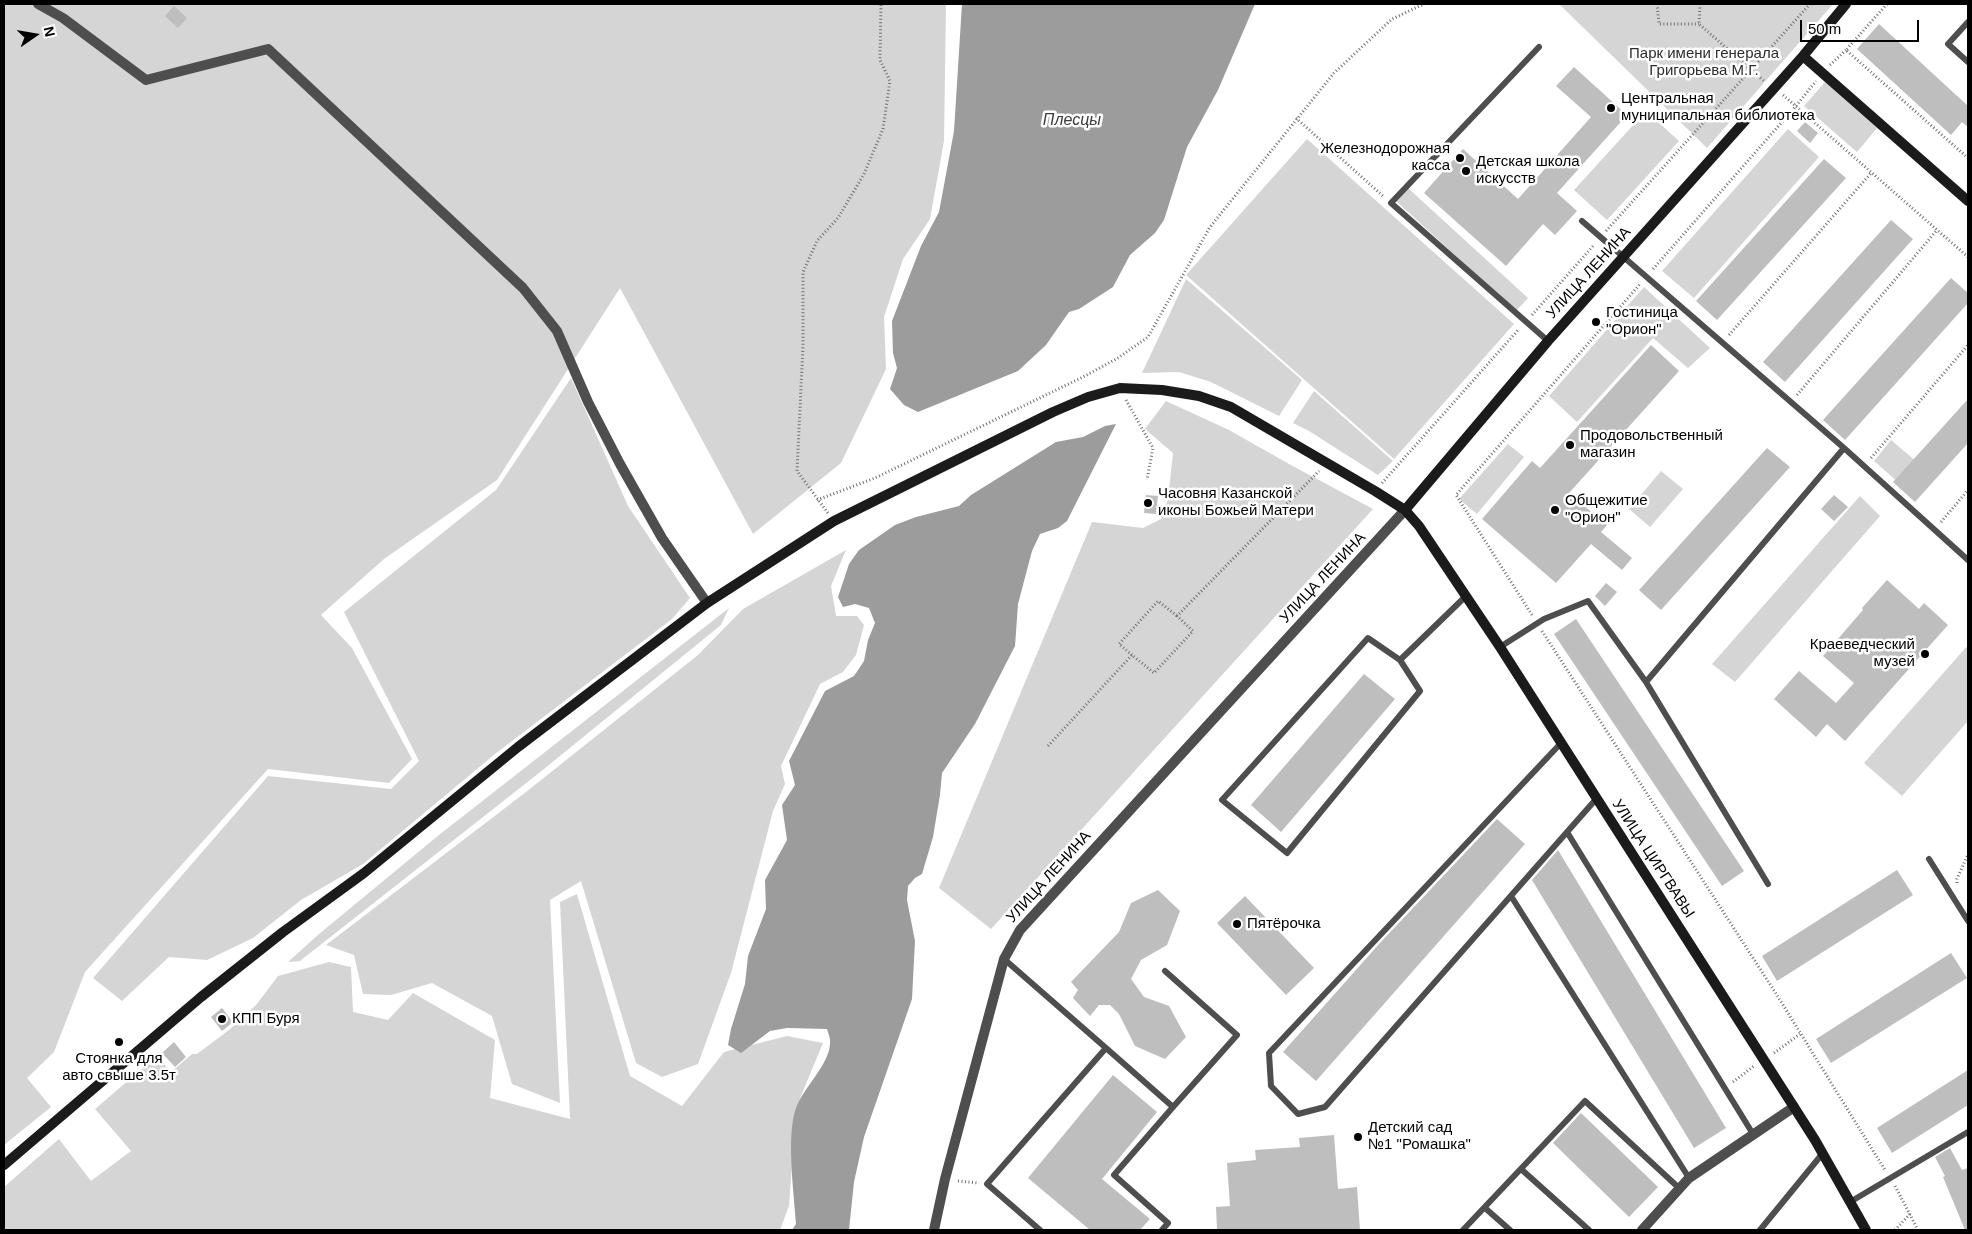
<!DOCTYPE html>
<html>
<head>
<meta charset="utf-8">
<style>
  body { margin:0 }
  #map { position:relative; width:1972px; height:1234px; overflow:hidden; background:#fff; font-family:Helvetica,sans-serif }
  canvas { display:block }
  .frame { position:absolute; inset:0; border:5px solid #000; pointer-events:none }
  .north { position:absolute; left:10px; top:10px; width:50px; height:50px; -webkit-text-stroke:4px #fff; paint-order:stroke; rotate:77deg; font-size:14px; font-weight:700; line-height:20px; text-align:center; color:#000 }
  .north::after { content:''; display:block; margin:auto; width:18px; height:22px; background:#000; clip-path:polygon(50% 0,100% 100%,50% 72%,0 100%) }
  .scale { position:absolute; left:1800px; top:20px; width:119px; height:22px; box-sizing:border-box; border:2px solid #000; border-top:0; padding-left:6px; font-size:15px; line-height:18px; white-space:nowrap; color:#000; -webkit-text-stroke:4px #fff; paint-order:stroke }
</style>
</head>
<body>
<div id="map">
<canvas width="1972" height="1234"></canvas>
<div class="frame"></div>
<div class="north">N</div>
<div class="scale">50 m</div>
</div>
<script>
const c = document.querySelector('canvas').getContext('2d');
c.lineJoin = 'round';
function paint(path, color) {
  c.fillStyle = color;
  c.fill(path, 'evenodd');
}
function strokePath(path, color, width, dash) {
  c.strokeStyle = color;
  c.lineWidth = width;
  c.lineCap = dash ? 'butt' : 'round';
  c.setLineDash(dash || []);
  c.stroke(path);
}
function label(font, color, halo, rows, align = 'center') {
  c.font = font + ' Helvetica,sans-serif';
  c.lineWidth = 5;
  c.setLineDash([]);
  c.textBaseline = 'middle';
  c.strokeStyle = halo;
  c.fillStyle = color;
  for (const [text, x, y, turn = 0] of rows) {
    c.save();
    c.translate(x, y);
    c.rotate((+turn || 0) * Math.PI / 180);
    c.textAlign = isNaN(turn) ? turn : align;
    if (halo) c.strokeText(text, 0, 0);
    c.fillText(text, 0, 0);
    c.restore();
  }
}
paint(new Path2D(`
  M 4,4 L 946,4 L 944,141 L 930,219 L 903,259 L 884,317 L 886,369 L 841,463 L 753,534 L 620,288 L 497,480 L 384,559 L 321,615 L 352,648 L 412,759 L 389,783 L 268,769 L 85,972 L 54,1052 L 27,1078 L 51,1107 L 4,1145 Z
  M 1559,4 L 1833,4 L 1707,148 Z
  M 1825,82 L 1877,128 L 1857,152 L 1804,106 Z
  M 1646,111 L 1679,141 L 1607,220 L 1574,190 Z
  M 1788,129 L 1819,157 L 1694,298 L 1662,271 Z
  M 1307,139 L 1514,324 L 1394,459 L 1186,275 Z
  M 1408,188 L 1528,298 L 1516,311 L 1396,201 Z
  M 1186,279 L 1302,380 L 1279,416 L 1211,382 L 1179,372 L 1142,373 Z
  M 1644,287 L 1710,348 L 1688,368 L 1653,338 L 1577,422 L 1549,396 Z
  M 571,378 L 628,506 L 690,598 L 672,619 L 495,754 L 363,864 L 301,900 L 253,938 L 207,960 L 169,957 L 122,1001 L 93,978 L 268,776 L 391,789 L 419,761 L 344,612 L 496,490 Z
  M 1314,391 L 1393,461 L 1378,475 L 1309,431 L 1293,423 Z
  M 1166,401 L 1229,430 L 1289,464 L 1373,509 L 991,929 L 939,888 L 1092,522 L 1143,528 L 1161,519 L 1168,499 L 1173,453 L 1145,429 Z
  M 1891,440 L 1917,462 L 1899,483 L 1874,461 Z
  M 1508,444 L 1524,457 L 1477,514 L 1459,499 Z
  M 1661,471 L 1683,489 L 1650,527 L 1629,509 Z
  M 1860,496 L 1880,516 L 1735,682 L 1712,664 Z
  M 846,550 L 831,586 L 836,616 L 857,616 L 864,625 L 856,655 L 843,672 L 820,684 L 781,766 L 785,784 L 773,811 L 731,973 L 698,1064 L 662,1077 L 636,1063 L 581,881 L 550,900 L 560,1103 L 512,1084 L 492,1016 L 432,983 L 391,995 L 363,994 L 354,955 L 326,945 L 526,792 L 698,655 L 743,609 Z
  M 729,608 L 721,625 L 539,773 L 300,961 L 288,962 L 319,934 L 439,835 Z
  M 1968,645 L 1968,721 L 1902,796 L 1864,763 Z
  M 577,894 L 630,1076 L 682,1106 L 724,1052 L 787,1036 L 823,1043 L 796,1108 L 789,1206 L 780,1230 L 4,1230 L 4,1187 L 59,1139 L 91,1181 L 131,1151 L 95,1109 L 157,1056 L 171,1072 L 192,1054 L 197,1054 L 229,1030 L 256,1005 L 278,976 L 329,962 L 351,967 L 353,1012 L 388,1020 L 413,993 L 495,1040 L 490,1098 L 570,1119 L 560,902 Z`), '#d5d5d5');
paint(new Path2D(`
  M 962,4 L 1255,4 L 1218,90 L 1187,147 L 1164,220 L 1155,233 L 1130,255 L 1113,287 L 1079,309 L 1069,312 L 1046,345 L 1018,371 L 918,412 L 904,405 L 890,389 L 897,368 L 893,353 L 892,321 L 921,246 L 939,212 L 954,131 Z
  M 1116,424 L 1067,521 L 1058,528 L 1040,534 L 1032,551 L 1018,604 L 1015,646 L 975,724 L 942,773 L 940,795 L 933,837 L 922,874 L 915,878 L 908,886 L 907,900 L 915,941 L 912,999 L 864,1137 L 854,1182 L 849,1230 L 792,1230 L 796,1224 C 794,1193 786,1136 796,1108 C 803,1088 829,1065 830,1044 C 831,1039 828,1033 827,1029 L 787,1028 L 770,1031 L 741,1053 L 728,1045 L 731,1029 L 745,984 L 748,956 L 766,909 L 765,880 L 787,840 L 782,805 L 795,785 L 789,761 L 825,691 L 854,676 L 864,661 L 868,640 L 875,623 L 869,608 L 855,604 L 843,607 L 838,597 L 849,564 L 859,550 L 895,525 L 916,517 L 959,506 L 971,495 L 1056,442 L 1083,437 L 1105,426 Z`), '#9c9c9c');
paint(new Path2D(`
  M 174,6 L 187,18 L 178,28 L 165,16 Z
  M 1879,24 L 1968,106 L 1968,127 L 1962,122 L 1951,135 L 1857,49 Z
  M 1574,67 L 1627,115 L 1557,193 L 1577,211 L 1555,235 L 1543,224 L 1506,266 L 1424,193 L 1463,149 L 1518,199 L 1591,117 L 1556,86 Z
  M 1805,122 L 1818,133 L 1810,143 L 1797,131 Z
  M 1824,159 L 1846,178 L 1717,320 L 1696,301 Z
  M 1891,220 L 1913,239 L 1785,382 L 1763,362 Z
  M 1951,278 L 1968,293 L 1968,303 L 1845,440 L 1823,420 Z
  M 1651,345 L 1679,371 L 1569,493 L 1607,525 L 1601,532 L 1632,558 L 1622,570 L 1591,544 L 1556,583 L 1482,519 L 1532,461 L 1540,468 Z
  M 1968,399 L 1968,443 L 1915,502 L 1893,482 Z
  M 1767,448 L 1790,467 L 1661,610 L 1639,590 Z
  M 1146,495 L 1158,496 L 1156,514 L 1144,513 Z
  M 1834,495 L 1848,507 L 1834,521 L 1821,509 Z
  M 1887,580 L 1919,609 L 1924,603 L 1948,625 L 1845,741 L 1827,724 L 1816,737 L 1774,699 L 1799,671 L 1836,703 L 1854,683 L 1823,656 L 1863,610 L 1862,608 Z
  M 1606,583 L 1617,592 L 1605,606 L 1595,596 Z
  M 1576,619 L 1744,871 L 1722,886 L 1554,634 Z
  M 1364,674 L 1395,699 L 1281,832 L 1251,805 Z
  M 1497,819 L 1525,844 L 1316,1081 L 1283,1052 L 1379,944 Z
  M 1558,850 L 1726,1128 L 1694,1148 L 1532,880 Z
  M 1897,870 L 1913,895 L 1777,981 L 1762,956 Z
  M 1158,890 L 1180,911 L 1167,945 L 1141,960 L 1131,979 L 1144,997 L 1169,1006 L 1186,1037 L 1165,1059 L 1135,1046 L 1119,1014 L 1110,1005 L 1099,1005 L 1090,1016 L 1073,998 L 1078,990 L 1071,982 L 1119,932 L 1131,903 Z
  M 1245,896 L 1314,968 L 1286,995 L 1217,923 Z
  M 1951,953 L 1967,978 L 1831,1063 L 1816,1039 Z
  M 222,1008 L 233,1022 L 222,1031 L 211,1017 Z
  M 174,1042 L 186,1057 L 175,1067 L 162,1053 Z
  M 1968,1070 L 1968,1105 L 1892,1153 L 1877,1128 Z
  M 1113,1075 L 1157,1112 L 1102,1179 L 1150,1219 L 1140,1230 L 1090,1230 L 1028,1178 Z
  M 1581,1113 L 1658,1187 L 1629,1217 L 1553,1143 Z
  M 1334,1135 L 1338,1189 L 1357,1187 L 1360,1230 L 1217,1230 L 1216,1207 L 1230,1206 L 1227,1163 L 1256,1160 L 1255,1150 L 1300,1147 L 1299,1138 Z
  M 1950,1148 L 1962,1170 L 1968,1168 L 1968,1230 L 1965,1230 L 1943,1177 L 1945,1176 L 1935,1157 Z`), '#bebebe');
strokePath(new Path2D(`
  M 1657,4 L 1659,24 L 1699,24
  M 1700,4 L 1699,24 L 1764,81
  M 1887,4 L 1846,50 L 1968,158
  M 1830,65 L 1846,50
  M 1783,95 L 1968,257
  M 1296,118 L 1383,196
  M 1606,231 L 1810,4
  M 1653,269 L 1796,106 L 1816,81
  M 1532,315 L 1594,245
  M 1729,335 L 1872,172
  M 1797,395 L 1937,230
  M 1126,400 L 1153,448 L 1147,480
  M 1871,458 L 1968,345
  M 1382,483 L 1519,329
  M 817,500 L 875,478 L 1085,376 L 1118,358 L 1148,337 L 1210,227 L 1334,73 L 1392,19 L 1424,4
  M 828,513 L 797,471 L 803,346 L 803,272 L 817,241 L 838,218 L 864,174 L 883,129 L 890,81 L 880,60 L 881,4
  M 1941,522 L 1968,490
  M 1532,615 L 1456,495 L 1641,283
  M 1542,631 L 1775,992 L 1885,1170
  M 1132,655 L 1119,644 L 1158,601 L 1177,616
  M 1048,746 L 1132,655 L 1154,673 L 1193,631 L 1177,616 L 1319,471
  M 1957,883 L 1957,879 L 1968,854
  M 1774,1053 L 1800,1034
  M 1733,1082 L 1754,1066
  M 958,1181 L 979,1183
  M 1895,1186 L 1918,1230
  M 1895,1230 L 1910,1214`), '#707070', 3, [1, 2.5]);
strokePath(new Path2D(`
  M 1968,22 L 1948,44 L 1968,62
  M 1539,47 L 1391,203 L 1548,341
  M 1582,221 L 1844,448 L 1968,560
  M 1500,647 L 1544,619 L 1588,601 L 1646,682 L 1844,448
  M 1400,660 L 1420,691 L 1287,853 L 1222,800 L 1368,638 L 1400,660 L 1467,595
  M 1646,682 L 1768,884
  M 1562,742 L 1269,1053 L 1271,1086 L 1298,1114 L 1325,1107 L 1597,798
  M 1567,832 L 1753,1134
  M 1929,859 L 1968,921
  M 1511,896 L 1689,1178
  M 1004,959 L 1106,1048
  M 1165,971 L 1237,1035 L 1173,1107
  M 1521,1169 L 1589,1230
  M 1850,1202 L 1968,1132
  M 1485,1208 L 1510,1230
  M 1040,1230 L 987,1184 L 1106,1048 L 1173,1107 L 1114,1175 L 1168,1223 L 1162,1230
  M 1463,1230 L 1585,1101 L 1679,1188
  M 1760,1230 L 1823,1153`), '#4e4e4e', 6);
strokePath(new Path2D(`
  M 38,4 L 63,18 L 146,80 L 268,49 L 523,288 L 557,331 L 588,402 L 620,464 L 662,538 L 707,603
  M 934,1230 L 945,1179 L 1004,959 L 1020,930 L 1405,510
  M 1642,1230 L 1689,1178 L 1794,1107`), '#4e4e4e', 10);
strokePath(new Path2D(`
  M 1803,56 L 1968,201
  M 1405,510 L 1548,341 L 1803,56 L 1846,4
  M 4,1165 L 201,997 L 283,932 L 364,873 L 518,747 L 707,603 L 834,521 L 1053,412 L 1088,397 L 1120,388 L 1162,390 L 1199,396 L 1231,407 L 1375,491 L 1405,510 L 1419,526 L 1500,647 L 1815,1140 L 1866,1230`), '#1b1b1b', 10);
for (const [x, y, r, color] of [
  [1611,108,5,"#000"],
  [1460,158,5,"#000"],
  [1466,171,5,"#000"],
  [1596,322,5,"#000"],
  [1570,445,5,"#000"],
  [1148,503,5,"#000"],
  [1555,510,5,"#000"],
  [1925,654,5,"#000"],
  [1237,924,5,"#000"],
  [222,1019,5,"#000"],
  [119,1042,5,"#000"],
  [1358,1137,5,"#000"]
]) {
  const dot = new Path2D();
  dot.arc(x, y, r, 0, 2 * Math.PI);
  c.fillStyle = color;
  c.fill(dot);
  strokePath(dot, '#fff', 2);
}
label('15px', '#2c2c2c', '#fff', [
  ["Парк имени генерала",1704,54],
  ["Григорьева М.Г.",1704,71]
]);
label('15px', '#000', '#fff', [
  ["Центральная",1621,99],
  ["муниципальная библиотека",1621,116],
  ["Железнодорожная",1450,149,"right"],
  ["касса",1450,166,"right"],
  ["Детская школа",1476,162],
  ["искусств",1476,179],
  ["Гостиница",1606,313],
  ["\"Орион\"",1606,330],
  ["Продовольственный",1580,436],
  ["магазин",1580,453],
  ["Часовня Казанской",1158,494],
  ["иконы Божьей Матери",1158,511],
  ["Общежитие",1565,501],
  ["\"Орион\"",1565,518],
  ["Краеведческий",1915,645,"right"],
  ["музей",1915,662,"right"],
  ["Пятёрочка",1247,924],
  ["КПП Буря",232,1019],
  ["Стоянка для",119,1059,"center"],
  ["авто свыше 3.5т",119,1076,"center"],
  ["Детский сад",1368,1128],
  ["№1 \"Ромашка\"",1368,1145]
], 'left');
label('15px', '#000', '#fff', [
  ["УЛИЦА ЛЕНИНА",1589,273,-48],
  ["УЛИЦА ЛЕНИНА",1323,578,-47],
  ["УЛИЦА ЦИРГВАВЫ",1653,859,57],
  ["УЛИЦА ЛЕНИНА",1049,877,-48]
]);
label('italic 16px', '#3d3d3d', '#fff', [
  ["Плесцы",1072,121]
]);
</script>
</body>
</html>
